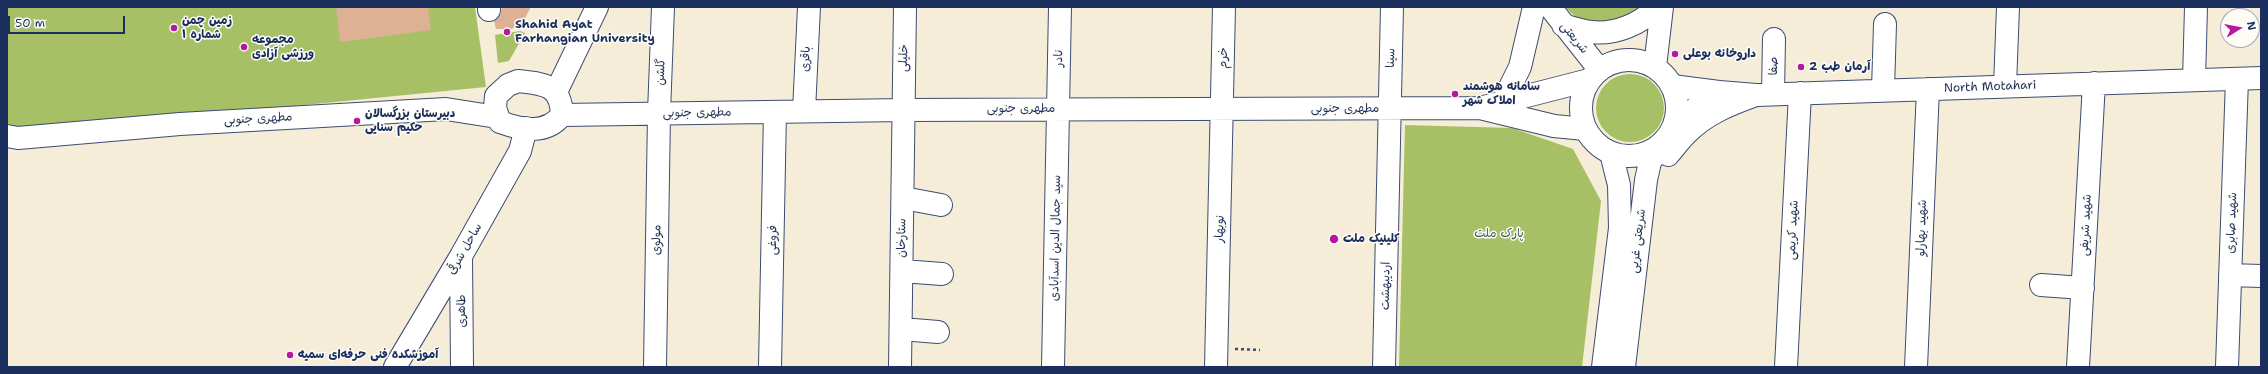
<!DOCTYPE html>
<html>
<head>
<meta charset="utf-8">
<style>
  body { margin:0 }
  #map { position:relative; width:2268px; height:374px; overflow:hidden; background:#f6edd9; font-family:"Shantell Sans",sans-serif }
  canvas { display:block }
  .frame { position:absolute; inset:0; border:8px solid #1b2f5e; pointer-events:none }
  .north { position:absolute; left:2220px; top:8px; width:40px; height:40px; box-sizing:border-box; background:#fdfcf7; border:1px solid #a3aaba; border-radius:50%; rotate:79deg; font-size:11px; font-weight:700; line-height:16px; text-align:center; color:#1b2f5e }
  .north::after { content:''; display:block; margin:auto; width:14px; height:18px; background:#b5179e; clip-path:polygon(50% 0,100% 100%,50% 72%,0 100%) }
  .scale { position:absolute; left:8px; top:16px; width:117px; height:18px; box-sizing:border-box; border:2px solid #1b2f5e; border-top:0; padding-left:5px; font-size:12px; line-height:14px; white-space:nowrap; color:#1b2f5e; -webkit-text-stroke:3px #fdfcf7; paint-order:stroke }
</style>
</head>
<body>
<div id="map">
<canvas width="2268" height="374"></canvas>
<div class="frame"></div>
<div class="north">N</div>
<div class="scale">50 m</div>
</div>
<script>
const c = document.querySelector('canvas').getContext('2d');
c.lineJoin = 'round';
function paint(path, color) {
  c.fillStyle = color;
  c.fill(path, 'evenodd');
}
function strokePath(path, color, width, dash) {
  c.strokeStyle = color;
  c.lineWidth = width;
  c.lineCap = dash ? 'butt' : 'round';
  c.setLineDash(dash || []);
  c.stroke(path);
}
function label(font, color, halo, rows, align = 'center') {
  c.font = font + ' "Shantell Sans","Playpen Sans Arabic",sans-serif';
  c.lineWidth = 3;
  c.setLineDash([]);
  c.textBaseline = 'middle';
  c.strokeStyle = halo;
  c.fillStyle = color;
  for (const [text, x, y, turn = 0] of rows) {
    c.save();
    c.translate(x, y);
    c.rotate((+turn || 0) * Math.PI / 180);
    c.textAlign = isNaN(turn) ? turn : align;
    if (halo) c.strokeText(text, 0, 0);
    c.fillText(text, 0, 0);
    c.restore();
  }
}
paint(new Path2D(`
  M 7,7 L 475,7 L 486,87 L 33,132 L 7,124 Z
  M 1565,7 L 1640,7 L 1623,26 L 1582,23 Z
  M 520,31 L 525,33 L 509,61 L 498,63 L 495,35 Z
  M1596 108a34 34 0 1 1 68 0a34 34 0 1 1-68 0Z
  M 1405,125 L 1512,128 L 1573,149 L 1601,201 L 1582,367 L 1399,367 Z`), '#a7c065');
paint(new Path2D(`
  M 336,7 L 428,7 L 431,30 L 340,42 Z
  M 502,7 L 531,7 L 525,18 L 512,29 L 496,29 L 494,21 L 500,16 Z`), '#deb194');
const minor = new Path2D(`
  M 489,7 L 489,10
  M 2194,80 L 2196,7
  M 518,81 C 543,84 561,84 562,115 C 546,135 522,130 500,122 L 495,108 L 496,96 L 508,85 Z
  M 1672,86 L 1719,92 L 1675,123
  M 2005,86 L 2008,7
  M 1883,90 L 1885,24
  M 556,92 L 597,7
  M 1719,92 L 1756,95 L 2261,78
  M 1773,94 L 1774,39
  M 804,111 L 809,7
  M 562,115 L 903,110 L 1480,108
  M 1585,129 L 1554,126 L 1480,108 L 1589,80
  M 7,136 L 18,138 L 180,124 L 446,109 L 497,117
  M 903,198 L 941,205
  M 461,256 L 462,367
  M 902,271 L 942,274
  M 2230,275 L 2261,276
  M 2041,285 L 2083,288
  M 901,329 L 938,332
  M 395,367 L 461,256 L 520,151 L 526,128
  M 655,367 L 659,113 L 663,7
  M 770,367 L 775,112
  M 900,367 L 905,7
  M 1053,367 L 1060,7
  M 1216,367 L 1224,7
  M 1384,367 L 1392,7
  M 1786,367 L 1800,93
  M 1916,367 L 1928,89
  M 2078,367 L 2094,83
  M 2227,367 L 2237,79`);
const major = new Path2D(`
  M 1550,7 L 1599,69
  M 1563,25 C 1572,28 1582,31 1591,32 C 1615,35 1641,24 1657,7
  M1581 108a48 48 0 1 1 96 0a48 48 0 1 1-96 0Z
  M 1655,67 L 1662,7
  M 1503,101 L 1520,67 L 1534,7
  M 1668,155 C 1674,148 1680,140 1686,134 C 1705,114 1731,104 1756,95
  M 1603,367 L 1620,228 L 1619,185 L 1611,153
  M 1624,367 L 1646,180 L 1650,162 L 1663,142`);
strokePath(minor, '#3c4c70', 24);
strokePath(major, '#3c4c70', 24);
strokePath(new Path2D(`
  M 1235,349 L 1260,350`), '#3c4c70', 2.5, [3, 3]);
strokePath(minor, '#fff', 22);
strokePath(major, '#fff', 22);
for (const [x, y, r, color] of [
  [174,28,4,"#b5179e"],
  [507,32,4,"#b5179e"],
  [244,47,4,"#b5179e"],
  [1675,54,4,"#b5179e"],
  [1801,67,4,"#b5179e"],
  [1455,94,4,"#b5179e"],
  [357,121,4,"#b5179e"],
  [1334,239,5,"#b5179e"],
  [290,355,4,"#b5179e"]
]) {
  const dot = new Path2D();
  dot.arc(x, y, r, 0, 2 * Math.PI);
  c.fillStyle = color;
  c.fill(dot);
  strokePath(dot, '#fdfcf7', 1.5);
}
label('bold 12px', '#1b2f5e', '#fdfcf7', [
  ["زمین چمن",182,21],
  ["شماره ۱",182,35],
  ["Shahid Ayat",515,25],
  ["Farhangian University",515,39],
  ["مجموعه",252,40],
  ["ورزشی آزادی",252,54],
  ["داروخانه بوعلی",1683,54],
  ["آرمان طب 2",1809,67],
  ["سامانه هوشمند",1463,87],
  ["املاک شهر",1463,101],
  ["دبیرستان بزرگسالان",365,114],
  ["حکیم سنایی",365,128],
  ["کلینیک ملت",1343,239],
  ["آموزشکده فنی حرفه‌ای سمیه",298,355]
], 'left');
label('12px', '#1b2f5e', '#fdfcf7', [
  ["شریعتی",1574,38,51],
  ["خلیلی",904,58,-88],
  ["نادر",1059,58,-89],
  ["خرم",1224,58,-90],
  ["سینا",1391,58,-89],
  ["باقری",806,59,-87],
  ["صفا",1774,66,-89],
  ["گلشن",661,72,-88],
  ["North Motahari",1990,87,-2],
  ["مطهری جنوبی",1021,109],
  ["مطهری جنوبی",1345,109],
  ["مطهری جنوبی",697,113,-1],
  ["مطهری جنوبی",258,119,-3],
  ["شهید صابری",2232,223,-88],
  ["شهید شریفی",2086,225,-87],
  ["شهید بهارلو",1922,228,-88],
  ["نوبهار",1220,229,-88],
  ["شهید کریمی",1793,230,-87],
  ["ستارخان",902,238,-89],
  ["سید جمال الدین اسدآبادی",1056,238,-89],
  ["مولوی",657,240,-89],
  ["فروغی",773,240,-89],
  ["شریعتی غربی",1638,241,-83],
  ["ساحل شرقی",465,249,-60],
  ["اردیبهشت",1386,286,-89],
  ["طاهری",462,311,-90]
]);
label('12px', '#455a60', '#fdfcf7', [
  ["پارک ملت",1499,234]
]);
</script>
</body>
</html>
